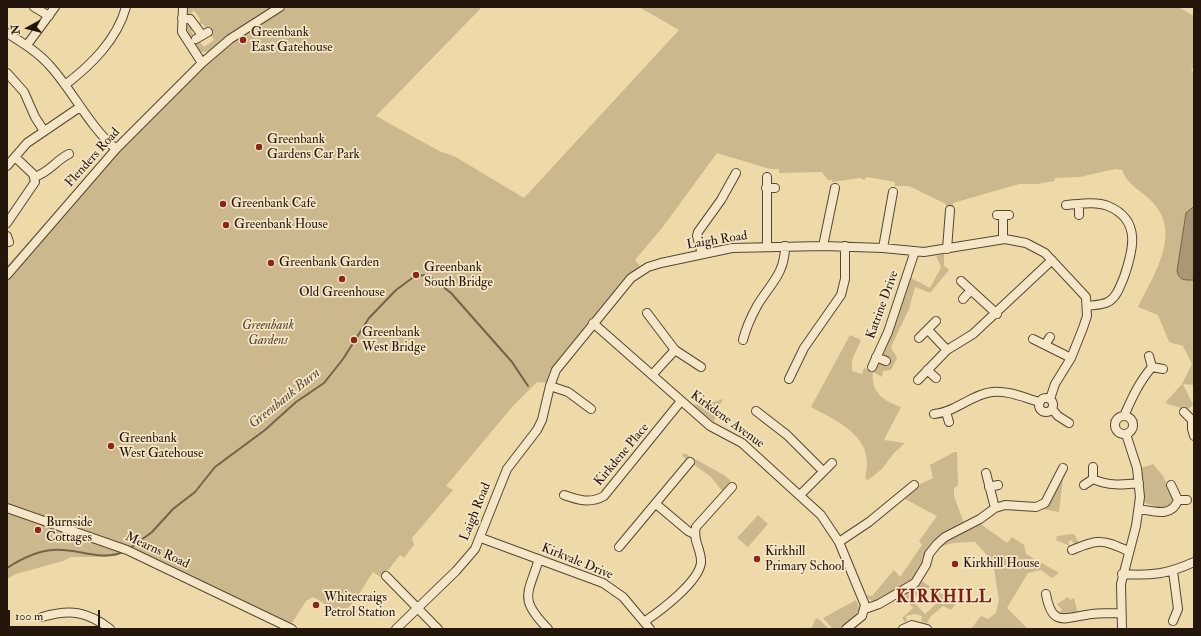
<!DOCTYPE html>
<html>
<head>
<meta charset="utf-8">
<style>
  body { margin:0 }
  #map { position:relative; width:1201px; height:636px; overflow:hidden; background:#eed9a8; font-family:"IM FELL Double Pica",serif }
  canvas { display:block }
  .frame { position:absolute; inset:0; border:8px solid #25160b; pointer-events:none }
  .north { position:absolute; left:8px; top:8px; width:40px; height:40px; -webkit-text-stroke:3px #f4e6c6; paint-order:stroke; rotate:263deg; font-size:11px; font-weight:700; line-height:16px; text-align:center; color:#25160b }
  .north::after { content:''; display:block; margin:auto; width:14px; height:18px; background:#25160b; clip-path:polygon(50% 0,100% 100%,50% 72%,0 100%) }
  .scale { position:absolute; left:8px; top:610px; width:92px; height:18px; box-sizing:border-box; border:2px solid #25160b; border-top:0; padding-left:5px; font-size:12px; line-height:14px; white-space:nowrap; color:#25160b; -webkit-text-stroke:3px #f4e6c6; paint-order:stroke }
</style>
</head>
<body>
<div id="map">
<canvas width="1201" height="636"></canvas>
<div class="frame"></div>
<div class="north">N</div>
<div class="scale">100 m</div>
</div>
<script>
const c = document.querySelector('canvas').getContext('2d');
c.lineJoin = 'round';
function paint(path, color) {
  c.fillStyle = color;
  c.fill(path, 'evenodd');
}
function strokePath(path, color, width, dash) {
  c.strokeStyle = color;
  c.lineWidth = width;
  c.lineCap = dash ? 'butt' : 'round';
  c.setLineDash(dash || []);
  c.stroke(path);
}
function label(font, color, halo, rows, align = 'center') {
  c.font = font + ' "IM FELL Double Pica",serif';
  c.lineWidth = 3.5;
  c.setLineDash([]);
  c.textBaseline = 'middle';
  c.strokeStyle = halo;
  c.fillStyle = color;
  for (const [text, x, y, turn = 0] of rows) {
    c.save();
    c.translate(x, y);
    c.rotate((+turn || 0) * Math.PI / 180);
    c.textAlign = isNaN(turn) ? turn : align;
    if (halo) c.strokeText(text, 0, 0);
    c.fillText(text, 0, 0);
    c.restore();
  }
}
paint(new Path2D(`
  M 186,7 L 275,7 L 211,51 C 208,52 204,52 201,52 C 192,50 186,29 186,21 L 188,21 L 193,30 L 191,31 L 198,43 L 200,42 L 204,47 L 214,40 L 203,24 L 198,26 L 200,19 L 194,10 L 189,16 L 186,15 Z
  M 284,7 L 482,7 L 376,116 L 441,152 L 454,156 L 524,198 L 679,30 L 639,7 L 1178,7 L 1194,16 L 1194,67 L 1191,69 L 1194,74 L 1194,385 L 1183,384 L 1193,405 L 1184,411 L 1181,408 L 1165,403 L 1182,384 L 1192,364 L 1183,346 L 1169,342 L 1158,315 L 1138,307 C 1152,278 1181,236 1155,205 C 1145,192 1128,187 1122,170 L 1115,169 L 1080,177 L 1055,178 L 1054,181 L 1037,184 L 1019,184 L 953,203 L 954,207 L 946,207 L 946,204 L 909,186 L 895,186 L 895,182 L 867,177 L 864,180 L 860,178 L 832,182 L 832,180 L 828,180 L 822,172 L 779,173 L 779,169 L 770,169 L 717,153 L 662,228 L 635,260 L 640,266 L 627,277 L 563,356 L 547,383 L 537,382 L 512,407 L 446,486 L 453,490 L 412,538 L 414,545 L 404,558 L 400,555 L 382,578 L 373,572 L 355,600 L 340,617 L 322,602 L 313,597 L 306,601 L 292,623 L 267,615 L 133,549 L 107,557 L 71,557 L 63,561 L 16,574 L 7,579 L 7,279 L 117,151 L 211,59 L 251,27 Z
  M 104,157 L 106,158 L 7,274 L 7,266 Z
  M 944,254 L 944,266 L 949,270 L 930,293 L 915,287 L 909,309 L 891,347 L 897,358 L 891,370 L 883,371 L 882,377 L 873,372 C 870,392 884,401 901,407 L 884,440 L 905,443 L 894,453 L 882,469 L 868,480 L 865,478 C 876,438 841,423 811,407 L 850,335 L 861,340 L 852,360 L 852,371 L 862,374 L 864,368 L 873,371 L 875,365 L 880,362 L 907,281 L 910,282 L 911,278 L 930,288 L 941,267 L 936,256 Z
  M 723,399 L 718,409 L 714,422 L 690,405 L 707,404 Z
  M 954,452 L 957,452 L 958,485 L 954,488 L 954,496 L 965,526 L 947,534 L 918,577 L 880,599 L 871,601 L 865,595 L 872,596 L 894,570 L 900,577 L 922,545 L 919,541 L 937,516 L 903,498 L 914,487 L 933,478 L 930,465 Z
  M 684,453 L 724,475 L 731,481 L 722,491 L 711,477 L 682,456 Z
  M 1153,464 L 1163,476 L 1175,501 L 1169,508 L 1160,508 L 1145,503 L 1141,468 Z
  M 1066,471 L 1063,478 L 1059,512 L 1037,508 Z
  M 758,515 L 768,524 L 748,547 L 737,538 Z
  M 978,522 L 1007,543 L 1012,537 L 1024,545 L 1026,554 L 1059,573 L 1052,578 L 1041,570 L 1028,573 L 1007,608 L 1028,629 L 971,629 L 981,616 L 988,619 L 996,613 L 999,600 L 993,562 L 975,542 C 934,543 939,546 920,580 L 956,603 L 951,610 L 943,606 L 930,617 L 927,624 L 921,621 L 922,616 L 914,614 L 906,616 L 907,621 L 905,622 L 902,618 L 913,608 L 899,592 L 915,583 L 942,542 ZM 925,587 L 939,601 L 925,614 L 912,600 Z
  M 1074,534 L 1079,542 L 1075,547 L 1072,540 L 1068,542 L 1070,546 L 1056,540 L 1057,536 Z
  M 1068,597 L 1070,600 L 1074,598 L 1078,614 L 1057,615 L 1062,610 L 1057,604 Z
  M 856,600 L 859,607 L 859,611 L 840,629 L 833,629 L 823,618 Z
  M 816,618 L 820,620 L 829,629 L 811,629 Z`), '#ccb88d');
const water = new Path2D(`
  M 1194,207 L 1194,280 C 1185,280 1179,281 1177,271 L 1186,213 Z`);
paint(water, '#aa9773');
strokePath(water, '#756349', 1);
strokePath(new Path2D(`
  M 129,549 L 152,532 L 173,509 L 195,492 L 215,467 L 265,430 L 296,402 L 324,383 L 343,359 L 369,318 L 396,290 L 415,276 L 425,275 L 435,280 L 451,293 L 512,362 L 528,386
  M 7,568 C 21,559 36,551 53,550 C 74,547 101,562 123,552`), '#756349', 2);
const minor = new Path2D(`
  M 34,7 L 49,16
  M 183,7 L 182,32 L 202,63
  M 182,18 L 190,19 L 202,35
  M 7,33 C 23,43 39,53 51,67 C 74,93 89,126 116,149
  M 196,39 L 208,32
  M 27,45 L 55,7
  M 7,73 L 24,92 L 35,117 L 44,131
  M 65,85 C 91,65 117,40 126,7
  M 7,166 L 27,143 L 80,107
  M 34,177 C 49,173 56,160 69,154
  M 766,188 L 775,188
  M 1079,204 L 1079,215
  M 1066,205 C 1079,204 1096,201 1108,206 C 1142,220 1133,251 1124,277 C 1120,286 1117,297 1108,302 C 1102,305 1094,305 1087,306
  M 997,215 L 1009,215
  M 7,223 L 35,182 L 33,174 L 15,157
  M 7,236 L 9,242
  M 1003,239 L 1003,215
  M 823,246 L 835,188
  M 767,247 L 767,177
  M 883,248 L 893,192
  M 947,249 L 950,210
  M 702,254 L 697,236 L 698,232 L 721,200 L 736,173
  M 7,275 L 116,149 L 202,63 L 230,39 L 280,7
  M 961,281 L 997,314
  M 963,299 L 971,290
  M 647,313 L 675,350 L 701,367
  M 593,323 L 710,426 L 742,443 L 821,515 L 839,542 L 865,605 L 862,616 L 846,629
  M 928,330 L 947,350
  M 919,338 L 936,321
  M 1033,339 L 1071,358
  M 743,340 C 746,328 751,317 757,306 C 770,284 785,274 785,246
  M 1045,345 L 1050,337
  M 1149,356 L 1152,367
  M 876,357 L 886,361
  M 872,367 L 888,332 L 915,251
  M 927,370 L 936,378
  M 652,375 L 675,350
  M 789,379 L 804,348 L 841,295 L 845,279 L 845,246
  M 918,380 L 947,350 L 973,334 L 1052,260
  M 550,386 L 568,392 L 591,409
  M1039 405a7 7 0 1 1 14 0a7 7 0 1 1-14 0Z
  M 1052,409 L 1058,416 L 1069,423
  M 756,411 L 787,435 L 823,471
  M 946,412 L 949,422
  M 1184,412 L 1192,420
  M 934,414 C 956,412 972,394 992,392 C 1007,390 1025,398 1040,402
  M1115 425a9 9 0 1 1 18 0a9 9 0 1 1-18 0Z
  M 1124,416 C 1132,398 1139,382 1152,367 L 1163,369
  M 1194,419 L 1192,420 L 1192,429 L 1194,436
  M 1093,467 L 1093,479
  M 986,473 L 995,508
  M 1084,485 L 1093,479 C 1108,486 1123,485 1139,483
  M 989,487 L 998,485
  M 564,495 C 578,500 590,504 604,496 L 681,401
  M 800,495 L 832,463
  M 1178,500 L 1187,500
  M 656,504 L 688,531 L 694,534
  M 7,508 L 127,550 L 292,629
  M 1139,509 C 1153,511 1172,518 1178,500 L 1171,485
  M 481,538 L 603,583 L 623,597 L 650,629
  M 839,542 L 869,522 L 914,485
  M 619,547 L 690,462
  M 1072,550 C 1099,539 1102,539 1128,551
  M 539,559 C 528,595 518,598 548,629
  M 1173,571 L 1178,609 L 1173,621
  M 1122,574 C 1151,576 1168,574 1194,562
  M 386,576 L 438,629
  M 1046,594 C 1052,629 1066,617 1092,614 C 1102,613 1112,613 1121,613
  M 865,609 L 879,604 L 915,583 L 926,565 L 929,554 L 937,544 L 945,537 L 980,519 L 995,508 L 1005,505 L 1036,507 L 1045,503 L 1063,468
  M 42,617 C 70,609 87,611 110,629
  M 644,622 C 660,611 698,583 701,563 C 702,550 692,540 696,527 L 732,487
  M 396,629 L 456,571 L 475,549 L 507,469 L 537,430 L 542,420 L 550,386 L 556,370 L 631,278 L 648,267 L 661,263 L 732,248 L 823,246 L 883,248 L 924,252 L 1005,239 L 1026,243 L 1045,253 L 1086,297 L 1087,316 L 1083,328 L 1071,358 L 1055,384 L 1050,399
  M 903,629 L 912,625 L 927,629
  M 1122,629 L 1121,584 L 1136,526 L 1140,497 L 1137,468 L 1126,434`);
strokePath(minor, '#574732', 10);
strokePath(minor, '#f4e6c6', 8);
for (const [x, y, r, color] of [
  [243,40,4,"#8f2418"],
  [259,147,4,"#8f2418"],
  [223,204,4,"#8f2418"],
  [226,225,4,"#8f2418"],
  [271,263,4,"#8f2418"],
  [416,275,4,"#8f2418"],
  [342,279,4,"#8f2418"],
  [354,340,4,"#8f2418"],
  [111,446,4,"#8f2418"],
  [38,530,4,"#8f2418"],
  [757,559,4,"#8f2418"],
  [955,564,4,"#8f2418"],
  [316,605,4,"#8f2418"]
]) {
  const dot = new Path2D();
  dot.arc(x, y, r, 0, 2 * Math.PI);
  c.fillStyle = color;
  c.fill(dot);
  strokePath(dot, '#f4e6c6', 1.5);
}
label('13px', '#25160b', '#f4e6c6', [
  ["Greenbank",251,33],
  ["East Gatehouse",251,48],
  ["Greenbank",267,140],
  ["Gardens Car Park",267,155],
  ["Greenbank Cafe",231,204],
  ["Greenbank House",234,225],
  ["Greenbank Garden",279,263],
  ["Greenbank",424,268],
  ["South Bridge",424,283],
  ["Old Greenhouse",342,293,"center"],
  ["Greenbank",362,333],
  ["West Bridge",362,348],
  ["Greenbank",119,439],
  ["West Gatehouse",119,454],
  ["Burnside",46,523],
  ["Cottages",46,538],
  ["Kirkhill",765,552],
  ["Primary School",765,567],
  ["Kirkhill House",963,564],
  ["Whitecraigs",324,598],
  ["Petrol Station",324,613]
], 'left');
label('13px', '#25160b', '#f4e6c6', [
  ["Flenders Road",93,158,-48],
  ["Laigh Road",717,241,-9],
  ["Katrine Drive",883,305,-70],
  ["Kirkdene Avenue",727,420,36],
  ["Kirkdene Place",622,455,-50],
  ["Laigh Road",476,512,-68],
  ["Mearns Road",157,551,25],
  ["Kirkvale Drive",577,562,22]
]);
label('italic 13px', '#574732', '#f4e6c6', [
  ["Greenbank",268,326],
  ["Gardens",268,341]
]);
label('italic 14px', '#5a4a35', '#f4e6c6', [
  ["Greenbank Burn",285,399,-39]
]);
c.letterSpacing = '1px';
label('bold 17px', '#7a1f14', '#f4e6c6', [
  ["KIRKHILL",944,598]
]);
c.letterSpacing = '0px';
</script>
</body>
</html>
